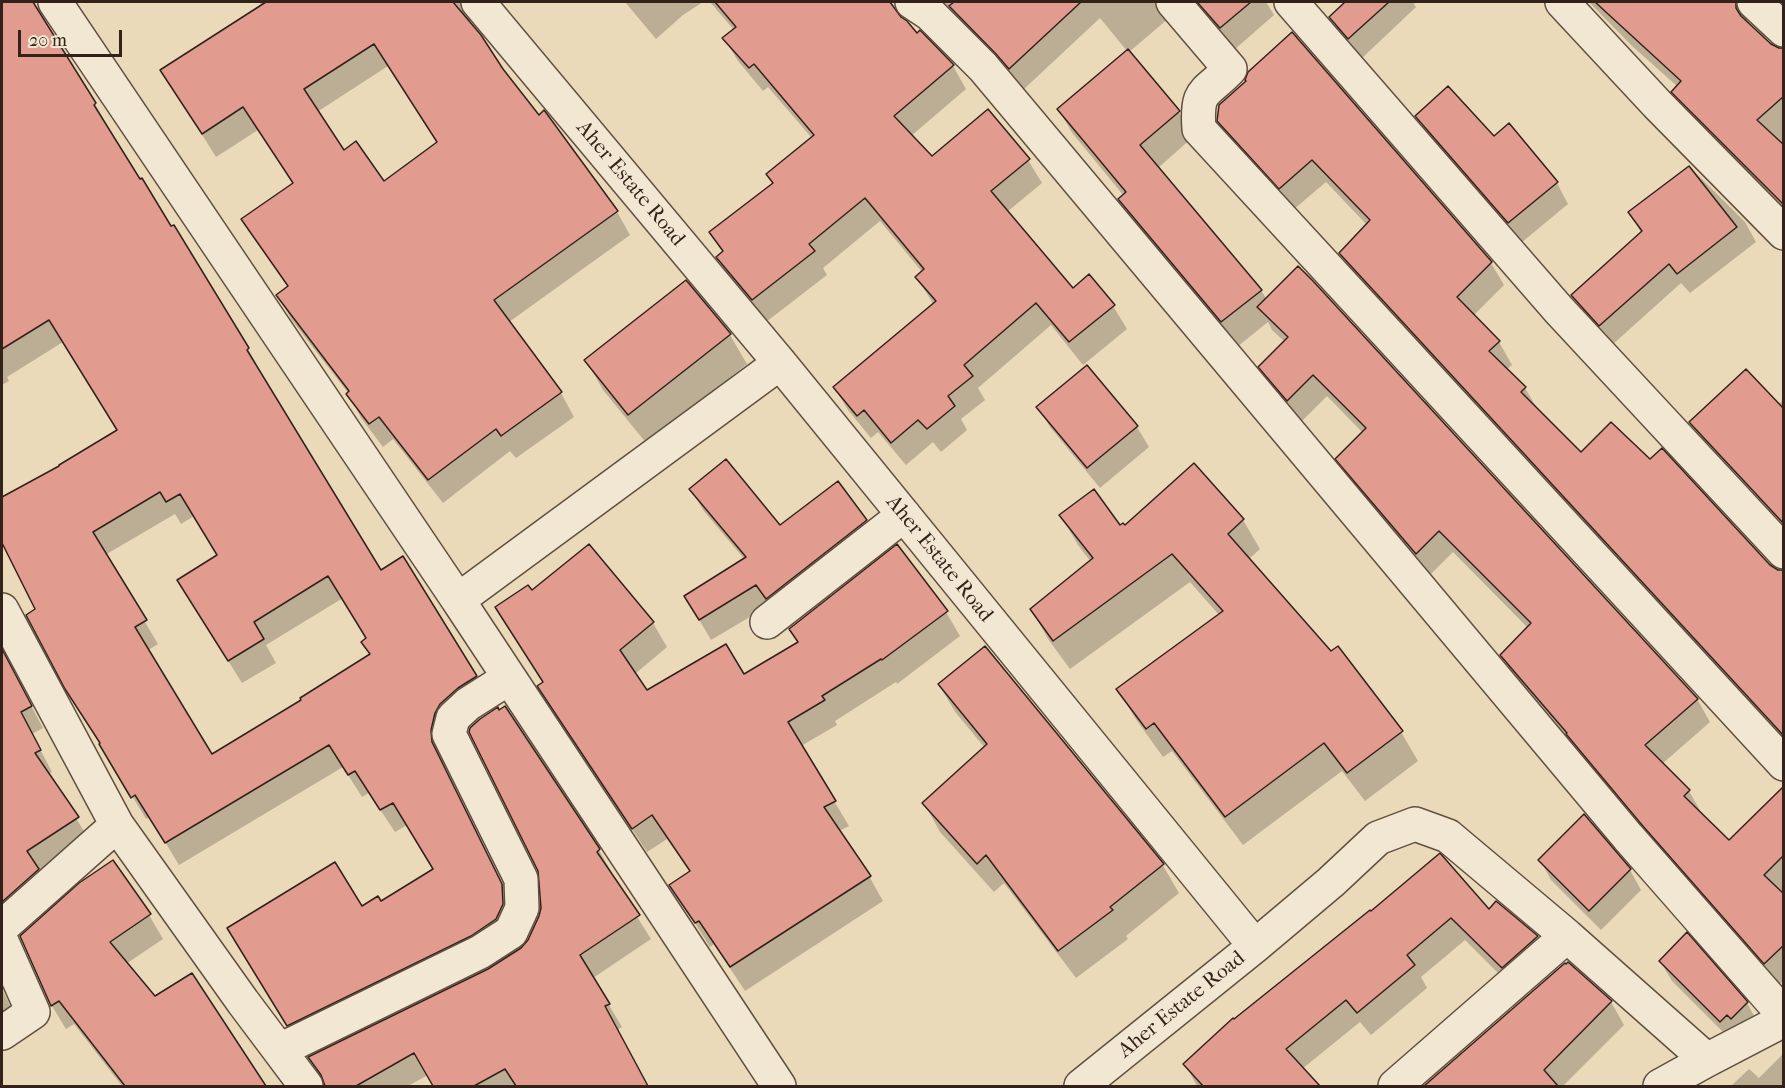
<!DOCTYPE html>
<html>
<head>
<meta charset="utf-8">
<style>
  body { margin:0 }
  #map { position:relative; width:1785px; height:1088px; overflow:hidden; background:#eadaba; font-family:"IM FELL French Canon",serif }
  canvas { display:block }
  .frame { position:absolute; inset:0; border:3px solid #33221a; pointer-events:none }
  .scale { position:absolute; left:18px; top:30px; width:104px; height:27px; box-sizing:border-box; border:3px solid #33221a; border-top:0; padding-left:8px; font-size:18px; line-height:21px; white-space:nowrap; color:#33221a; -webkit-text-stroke:4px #f1e7d2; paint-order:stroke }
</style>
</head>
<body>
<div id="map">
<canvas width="1785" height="1088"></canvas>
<div class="frame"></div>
<div class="scale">20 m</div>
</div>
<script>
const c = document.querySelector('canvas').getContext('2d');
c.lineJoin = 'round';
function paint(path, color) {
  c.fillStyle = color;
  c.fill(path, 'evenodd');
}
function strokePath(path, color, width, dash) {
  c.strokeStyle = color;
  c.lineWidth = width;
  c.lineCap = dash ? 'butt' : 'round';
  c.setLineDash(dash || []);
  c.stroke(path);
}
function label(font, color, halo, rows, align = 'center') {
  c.font = font + ' "IM FELL French Canon",serif';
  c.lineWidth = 4.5;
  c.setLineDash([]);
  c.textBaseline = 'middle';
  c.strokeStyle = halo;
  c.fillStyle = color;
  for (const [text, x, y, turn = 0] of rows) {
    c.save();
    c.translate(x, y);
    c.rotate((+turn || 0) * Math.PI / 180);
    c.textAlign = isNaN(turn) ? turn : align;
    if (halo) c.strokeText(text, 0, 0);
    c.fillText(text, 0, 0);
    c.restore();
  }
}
paint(new Path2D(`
  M 2,2 L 34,2 L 95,104 L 108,127 L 107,128 L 248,349 L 261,372 L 259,373 L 380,572 L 402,558 L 489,699 L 443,754 L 445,767 L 515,908 L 515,928 L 302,1048 L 242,951 L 381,903 L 434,870 L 407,825 L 395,832 L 369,793 L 362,797 L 343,767 L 179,865 L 150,817 L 146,819 L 81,712 L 37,610 L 2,540 L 2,498 L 61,466 L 118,431 L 63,342 L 7,377 L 9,381 L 2,385 ZM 175,514 L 181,524 L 194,516 L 219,556 L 192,603 L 242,683 L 276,663 L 266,645 L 343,598 L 368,639 L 363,642 L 370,656 L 303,701 L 212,756 L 147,651 L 158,644 L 105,555 Z
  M 259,2 L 496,2 L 480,11 L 469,22 L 502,70 L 538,117 L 546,115 L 617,212 L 630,235 L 509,322 L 561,393 L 574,417 L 516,458 L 510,451 L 443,503 L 393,439 L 383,447 L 361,418 L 349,394 L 291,319 L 278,295 L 288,287 L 257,242 L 243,219 L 293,184 L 258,130 L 216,157 L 176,93 L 262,6 ZM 388,66 L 438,143 L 384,183 L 343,153 L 317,112 Z
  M 625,2 L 703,2 L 683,15 L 656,39 Z
  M 710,2 L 834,2 L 899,79 L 953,66 L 966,89 L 911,136 L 932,158 L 1028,160 L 1042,183 L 1007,212 L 1072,290 L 1113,306 L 1127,329 L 1083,365 L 1051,325 L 978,388 L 985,400 L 961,419 L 967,430 L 941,452 L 933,442 L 906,465 L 878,432 L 871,438 L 848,410 L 834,387 L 934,305 L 917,278 L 923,273 L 880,221 L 823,268 L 827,275 L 766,322 L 731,280 L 717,257 L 723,253 L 711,233 L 773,185 L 767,175 L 811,137 L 768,87 L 763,91 L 738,61 L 724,38 L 734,30 Z
  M 898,2 L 1266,2 L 1274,15 L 1234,50 L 1168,19 L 1129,52 L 1179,112 L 1193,137 L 1158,168 L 1261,290 L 1267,300 L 1697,699 L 1710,722 L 1662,764 L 1689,791 L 1702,814 L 1729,842 L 1784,788 L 1784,980 L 1778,986 L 1657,848 L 1577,750 L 1515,678 L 1502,655 L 1528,628 L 1453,552 L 1429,576 L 1350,481 L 1337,459 L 1363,433 L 1327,396 L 1301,422 L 1273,389 L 1260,367 L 1285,342 L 1272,330 L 1268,322 L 1237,347 L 1135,225 L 1120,199 L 1124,196 L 1073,134 L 1058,109 L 1127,51 L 1100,18 L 1023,90 Z
  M 1347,2 L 1413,2 L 1416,7 L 1361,59 L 1342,38 L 1331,17 Z
  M 1589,2 L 1784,2 L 1784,12 L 1751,10 L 1747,19 L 1747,23 L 1770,45 L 1779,50 L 1784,50 L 1784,213 L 1685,113 L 1673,92 L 1678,87 L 1631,45 Z
  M 1220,106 L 1491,263 L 1504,285 L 1473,316 L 1499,342 L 1512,365 L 1506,370 L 1525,388 L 1538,410 L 1581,454 L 1650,461 L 1769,566 L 1777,571 L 1784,572 L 1784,742 L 1354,276 L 1341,253 L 1367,225 L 1326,182 L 1293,210 L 1232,144 L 1219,121 Z
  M 1417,116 L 1494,138 L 1509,125 L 1557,183 L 1568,204 L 1521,243 L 1429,137 Z
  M 1690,167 L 1745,222 L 1756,242 L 1690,293 L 1681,283 L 1612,345 L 1584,315 L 1573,295 L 1642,234 L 1630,213 Z
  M 730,335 L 747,364 L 647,444 L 603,390 L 586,360 Z
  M 1784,399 L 1784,530 L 1703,443 L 1691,423 L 1778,405 Z
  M 1038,407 L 1137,427 L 1149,447 L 1100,488 L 1050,427 Z
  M 1194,465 L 1243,520 L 1260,549 L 1249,559 L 1401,732 L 1418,761 L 1365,801 L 1342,771 L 1243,845 L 1172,751 L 1163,757 L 1135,718 L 1118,689 L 1219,615 L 1190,582 L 1070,669 L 1048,639 L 1032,610 L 1091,562 L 1078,545 L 1061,516 L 1125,528 Z
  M 691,489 L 779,527 L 866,521 L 878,541 L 711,640 L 697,616 L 745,560 L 703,510 Z
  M 532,592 L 653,623 L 667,647 L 635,674 L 647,692 L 743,676 L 946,612 L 960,636 L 897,684 L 896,682 L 835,721 L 837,725 L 801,746 L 849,826 L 839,831 L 869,876 L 883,901 L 745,991 L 714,944 L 710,947 L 671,885 L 690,872 L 667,839 L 647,852 L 553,710 L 539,686 L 544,683 L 497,608 Z
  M 2,651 L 43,728 L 32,734 L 52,772 L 48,774 L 89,839 L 39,872 L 50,891 L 2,935 Z
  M 939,685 L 1162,864 L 1179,893 L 1126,936 L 1128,939 L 1076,978 L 1004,883 L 994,892 L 940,832 L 924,803 L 985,748 L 956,713 Z
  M 505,708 L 599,850 L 612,873 L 610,874 L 651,939 L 593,978 L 622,1027 L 617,1030 L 647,1086 L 435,1086 L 428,1075 L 408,1086 L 327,1086 L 310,1058 L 491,969 L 523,948 L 529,941 L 540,916 L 542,907 L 541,878 L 499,712 Z
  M 1540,860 L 1630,870 L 1641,890 L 1601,930 L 1551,880 Z
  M 1496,903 L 1537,937 L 1550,960 L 1515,990 L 1465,940 L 1421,977 L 1427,988 L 1371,1035 L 1360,1022 L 1302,1069 L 1318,1086 L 1197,1086 L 1185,1064 L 1234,1021 L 1370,912 L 1489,911 Z
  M 149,915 L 163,939 L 126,964 L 154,998 L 215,1009 L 264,1086 L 122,1086 L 74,1024 L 66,1029 L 52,1006 L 22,937 Z
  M 1660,961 L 1747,1003 L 1758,1023 L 1733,1042 L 1672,981 Z
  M 1568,964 L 1611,1002 L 1624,1025 L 1563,1086 L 1425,1086 L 1565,965 Z
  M 2,989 L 20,1026 L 2,1039 Z
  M 1784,1053 L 1784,1086 L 1731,1086 L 1749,1069 L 1759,1078 Z`), '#0003');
const building = new Path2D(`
  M 2,2 L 33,2 L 96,103 L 94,105 L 140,179 L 142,178 L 171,226 L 174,225 L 249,348 L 247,350 L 381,570 L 403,556 L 477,676 L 458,688 L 440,704 L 435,713 L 431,730 L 432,742 L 502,884 L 503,904 L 496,919 L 471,936 L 287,1026 L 227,928 L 335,862 L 362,906 L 378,896 L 381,901 L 433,869 L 393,803 L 380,810 L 355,771 L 348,775 L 329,745 L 165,843 L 135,795 L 131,798 L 99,744 L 100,743 L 65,689 L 26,615 L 35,609 L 2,543 L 2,497 L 59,466 L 59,465 L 117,430 L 49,320 L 2,349 ZM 160,492 L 166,502 L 180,494 L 217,555 L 177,580 L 228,661 L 264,639 L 254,622 L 328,576 L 366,638 L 361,642 L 370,654 L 300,698 L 301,700 L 212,754 L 135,627 L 147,620 L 93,532 Z
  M 266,2 L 453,2 L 481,35 L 503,69 L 539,115 L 544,110 L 547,114 L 618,211 L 494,300 L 562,392 L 501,436 L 496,429 L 428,480 L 379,417 L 369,424 L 346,394 L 349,391 L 276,295 L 288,286 L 241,219 L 293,183 L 243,107 L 202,134 L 160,70 ZM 374,44 L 437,142 L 384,181 L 356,141 L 344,150 L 304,89 Z
  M 715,2 L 890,2 L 901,17 L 907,21 L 917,33 L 920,30 L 954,65 L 894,116 L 932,156 L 988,109 L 1030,159 L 991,191 L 1073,288 L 1089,274 L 1115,305 L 1069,342 L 1036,303 L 964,365 L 973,376 L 948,396 L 955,406 L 927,429 L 918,420 L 891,443 L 864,410 L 857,416 L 833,387 L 936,301 L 915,277 L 924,269 L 865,198 L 809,244 L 815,251 L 752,300 L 716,257 L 723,251 L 709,232 L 773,183 L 766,174 L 814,135 L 754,64 L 749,68 L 722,38 L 736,27 Z
  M 954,2 L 1081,2 L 1009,69 L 996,54 L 949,6 Z
  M 1197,2 L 1251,2 L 1220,28 Z
  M 1345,2 L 1389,2 L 1348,39 L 1329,17 Z
  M 1595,2 L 1736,2 L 1736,8 L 1741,16 L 1771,44 L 1779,48 L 1784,48 L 1784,96 L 1757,120 L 1784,145 L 1784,205 L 1671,92 L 1681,81 Z
  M 1292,32 L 1492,262 L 1457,297 L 1500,341 L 1489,351 L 1526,387 L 1521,392 L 1581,452 L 1611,422 L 1650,459 L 1662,448 L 1770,565 L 1778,570 L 1784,570 L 1784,736 L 1339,253 L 1370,220 L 1312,160 L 1279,189 L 1217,121 L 1219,105 L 1246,81 L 1245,80 L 1248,72 Z
  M 1128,49 L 1180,111 L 1140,145 L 1262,290 L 1221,322 L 1118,199 L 1126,192 L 1057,109 Z
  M 1448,86 L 1494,136 L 1509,123 L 1558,182 L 1508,223 L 1415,116 Z
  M 1689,166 L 1737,227 L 1677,274 L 1669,264 L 1599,326 L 1571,295 L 1642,231 L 1628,212 Z
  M 1298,266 L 1313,281 L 1698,699 L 1645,745 L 1690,790 L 1684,796 L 1729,840 L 1784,786 L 1784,855 L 1764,875 L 1784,894 L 1784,945 L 1764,964 L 1642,825 L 1566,734 L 1567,733 L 1500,655 L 1531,623 L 1439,531 L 1416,554 L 1335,459 L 1366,428 L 1313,375 L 1287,401 L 1258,367 L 1288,337 L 1257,307 Z
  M 686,280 L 731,334 L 628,415 L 584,360 Z
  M 1087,365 L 1138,426 L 1087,468 L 1036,407 Z
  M 1746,369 L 1784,409 L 1784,524 L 1689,422 Z
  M 726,459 L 780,525 L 838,481 L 867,520 L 766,599 L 756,585 L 699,620 L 684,596 L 746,557 L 689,489 Z
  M 1194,463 L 1244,519 L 1228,534 L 1331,651 L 1338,646 L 1403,731 L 1347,773 L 1324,743 L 1225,817 L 1154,723 L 1146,729 L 1116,689 L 1223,611 L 1172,554 L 1053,641 L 1030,609 L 1093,558 L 1059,515 L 1094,489 L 1120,525 L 1123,523 L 1125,525 Z
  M 589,544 L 654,622 L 620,650 L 647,690 L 726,644 L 744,674 L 798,642 L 789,629 L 897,544 L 948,611 L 882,660 L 881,659 L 822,696 L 825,700 L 788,722 L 836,801 L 824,807 L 871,876 L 730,967 L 699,921 L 695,923 L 669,885 L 690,871 L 652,815 L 632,829 L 537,686 L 543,682 L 495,607 L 528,585 L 532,590 Z
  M 985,646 L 1164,864 L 1110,907 L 1113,910 L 1058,951 L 986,855 L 977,864 L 922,803 L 987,744 L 938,684 Z
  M 2,649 L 32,706 L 21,712 L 41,750 L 35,753 L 79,817 L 27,851 L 39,869 L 2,902 Z
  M 505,706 L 600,849 L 597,852 L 640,915 L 580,955 L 610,1004 L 605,1006 L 648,1086 L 516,1086 L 505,1069 L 474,1086 L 433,1086 L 414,1053 L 356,1086 L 325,1086 L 321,1075 L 308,1057 L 488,969 L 521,948 L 528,940 L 539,916 L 541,908 L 538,871 L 469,732 L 470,728 L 480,719 L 498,707 L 499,710 Z
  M 1584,814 L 1631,869 L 1589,911 L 1538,860 Z
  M 1440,853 L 1489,909 L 1496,901 L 1538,936 L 1502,968 L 1451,918 L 1407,955 L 1415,965 L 1357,1013 L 1346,1000 L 1286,1049 L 1320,1086 L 1203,1086 L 1183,1064 L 1233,1018 L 1234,1019 L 1370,910 L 1371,911 Z
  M 113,860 L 151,914 L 110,942 L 155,996 L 192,973 L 266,1086 L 125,1086 L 59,1001 L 51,1006 L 20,936 L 79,883 Z
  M 1687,932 L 1748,1002 L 1731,1019 L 1727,1015 L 1720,1022 L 1659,961 Z
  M 1568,962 L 1612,1001 L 1544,1070 L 1558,1086 L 1424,1086 L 1565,963 L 1566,964 Z`);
paint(building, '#e19b8f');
strokePath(building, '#33221a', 1.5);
const minor = new Path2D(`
  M 55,2 L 458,600 L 780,363
  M 478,2 L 780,363 L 1255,946
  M 912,2 L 930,14 L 983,67 L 1628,837 L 1784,1015
  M 1173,2 L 1230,69 C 1205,95 1196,88 1199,129 L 1784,764
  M 1291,2 L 1558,309 L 1784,552
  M 1562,2 L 1657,104 L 1784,233
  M 1754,2 L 1784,30
  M 458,600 L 779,1086
  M 2,610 L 117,825 L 243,1002 L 306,1086
  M 767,622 L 904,515
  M 2,927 L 117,825
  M 2,942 L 33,1012 L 2,1033
  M 280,1050 L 480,952 L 511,932 L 522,908 L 521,879 L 449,734 L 453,718 L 468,704 L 509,678
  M 1081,1086 L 1255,946 L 1331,882 L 1378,838 L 1415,824 L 1448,836 L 1567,936 L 1707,1060
  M 1395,1086 L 1567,936
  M 1660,1086 L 1707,1060 L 1784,1020`);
strokePath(minor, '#615042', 36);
strokePath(minor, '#f1e7d2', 33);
label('21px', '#33221a', '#f1e7d2', [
  ["Aher Estate Road",630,184,50],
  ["Aher Estate Road",939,559,51],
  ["Aher Estate Road",1182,1005,-39]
]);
</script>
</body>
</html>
